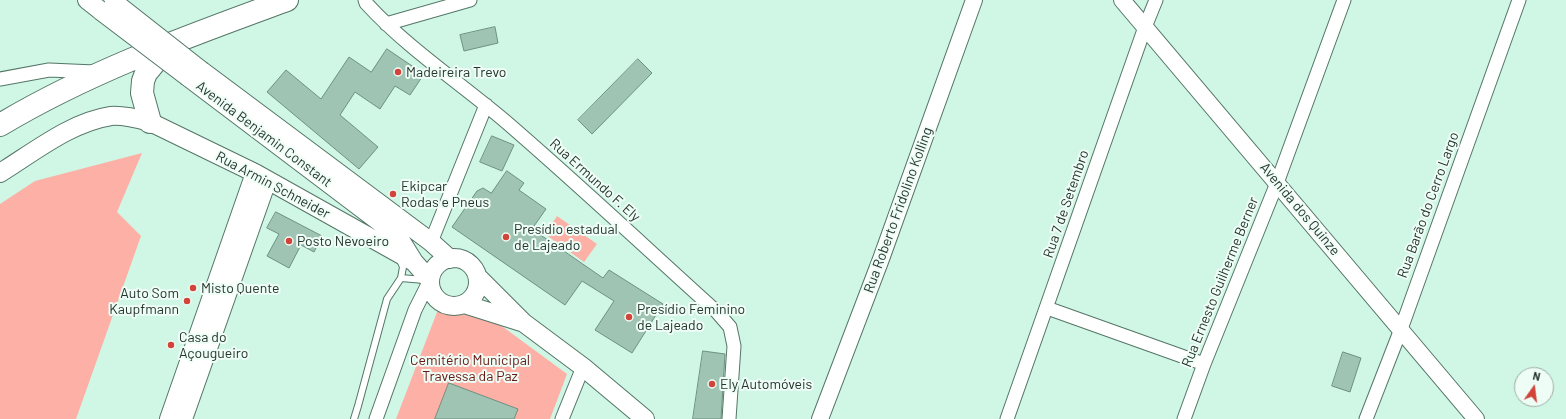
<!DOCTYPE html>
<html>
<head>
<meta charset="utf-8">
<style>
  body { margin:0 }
  #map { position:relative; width:1566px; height:419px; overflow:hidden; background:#d0f6e5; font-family:Barlow,sans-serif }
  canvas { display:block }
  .north { position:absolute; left:1514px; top:367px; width:40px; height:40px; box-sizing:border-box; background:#eefdf6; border:1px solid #9eada6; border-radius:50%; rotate:14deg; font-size:11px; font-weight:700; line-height:16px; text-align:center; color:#27352f }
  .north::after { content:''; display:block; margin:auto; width:14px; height:18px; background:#d24439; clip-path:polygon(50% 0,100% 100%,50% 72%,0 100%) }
</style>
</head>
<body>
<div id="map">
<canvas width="1566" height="419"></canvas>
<div class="north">N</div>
</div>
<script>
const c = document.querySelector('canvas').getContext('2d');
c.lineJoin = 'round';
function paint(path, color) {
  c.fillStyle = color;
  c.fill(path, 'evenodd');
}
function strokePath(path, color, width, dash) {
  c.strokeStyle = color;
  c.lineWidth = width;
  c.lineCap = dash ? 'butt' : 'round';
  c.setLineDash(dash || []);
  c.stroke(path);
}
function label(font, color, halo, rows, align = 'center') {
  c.font = font + ' Barlow,sans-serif';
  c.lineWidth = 4;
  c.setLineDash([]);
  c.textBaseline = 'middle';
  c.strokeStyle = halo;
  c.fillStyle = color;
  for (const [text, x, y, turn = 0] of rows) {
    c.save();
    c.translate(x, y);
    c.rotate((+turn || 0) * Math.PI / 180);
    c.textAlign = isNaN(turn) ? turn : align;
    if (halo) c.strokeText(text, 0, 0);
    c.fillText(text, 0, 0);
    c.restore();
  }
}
paint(new Path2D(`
  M 142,153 L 117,212 L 141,236 L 76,419 L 0,419 L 0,204 L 35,181 Z
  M 557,216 L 597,244 L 584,262 L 545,234 Z
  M 439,307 L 499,324 L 567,374 L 550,419 L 396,419 Z`), '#fdb0a5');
const building = new Path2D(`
  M 495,27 L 498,43 L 464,51 L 460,35 Z
  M 387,49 L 424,74 L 410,95 L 395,86 L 380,109 L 355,92 L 340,115 L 378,147 L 359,169 L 267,92 L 286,70 L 321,99 L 349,57 L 371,72 Z
  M 638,59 L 652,73 L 592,134 L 578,120 Z
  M 492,136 L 514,145 L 502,171 L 480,162 Z
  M 507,171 L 524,183 L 519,190 L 546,209 L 532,229 L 603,278 L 609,270 L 663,304 L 632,353 L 595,330 L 614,301 L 582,281 L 565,305 L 452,227 L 477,191 L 483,188 L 491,193 Z
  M 276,212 L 322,236 L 314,252 L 301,245 L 289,268 L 267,256 L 279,234 L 267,228 Z
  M 703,351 L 725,354 L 721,419 L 693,419 Z
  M 1343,352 L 1361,358 L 1350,392 L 1332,386 Z
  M 449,383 L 518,409 L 514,419 L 435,419 Z`);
paint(building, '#9fc4b3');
strokePath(building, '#6d9181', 1);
const service = new Path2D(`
  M 401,278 L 424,280
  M 354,419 L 358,406 L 387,299 L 401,278 L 403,267 L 400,260`);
const minor = new Path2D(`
  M 365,0 L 366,3 C 407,48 459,82 505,121 C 577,183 646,248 717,312 L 730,327 L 734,346 L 729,419
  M 386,24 L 470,0
  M 0,79 L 49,70 L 95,72
  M 431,242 L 486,105
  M 1047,308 L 1204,364
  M 376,419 L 415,310 L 430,280
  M 562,419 L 583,367
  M 1007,419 L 1145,27 L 1156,0
  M 1184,419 L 1204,364 L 1277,183 L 1344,0
  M 1366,419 L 1401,329 L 1519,0`);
const tertiary = new Path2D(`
  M 1122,0 L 1476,419
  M 820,419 L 881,259 L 974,0`);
const secondary = new Path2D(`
  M 87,0 L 101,11
  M 202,71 L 431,242 L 450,259
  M 188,77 L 385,226 L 401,241 L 414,262 L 430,280
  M 0,173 C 34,152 71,122 111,116 C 123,115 139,119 150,122 L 255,173 L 414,262
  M430 282a24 24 0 1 1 48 0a24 24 0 1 1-48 0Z
  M 478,277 L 524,323 L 583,367 L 645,419
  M 464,304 L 521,322
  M 169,419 L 255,173
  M 183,419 L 267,181`);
const trunk = new Path2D(`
  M 150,122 L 142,93 L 143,81 L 146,73 L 170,44
  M 0,125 C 90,71 189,36 287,0`);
strokePath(service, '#547667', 8);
strokePath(minor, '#547667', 15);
strokePath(tertiary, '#547667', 18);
strokePath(secondary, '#547667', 20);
strokePath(trunk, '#547667', 24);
strokePath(service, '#fff', 6);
strokePath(minor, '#fff', 13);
strokePath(tertiary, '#fff', 16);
strokePath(secondary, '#fff', 18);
strokePath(trunk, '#fff', 22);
const secondaryBridge = new Path2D(`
  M 114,2 L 202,71
  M 101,11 L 188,77`);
strokePath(secondaryBridge, '#547667', 20, []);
strokePath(secondaryBridge, '#fff', 18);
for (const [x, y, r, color] of [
  [398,72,4,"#d24439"],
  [393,194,4,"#d24439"],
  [506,237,4,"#d24439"],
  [289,241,4,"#d24439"],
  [193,288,4,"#d24439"],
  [187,301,4,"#d24439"],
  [629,317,4,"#d24439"],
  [171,345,4,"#d24439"],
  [712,384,4,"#d24439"]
]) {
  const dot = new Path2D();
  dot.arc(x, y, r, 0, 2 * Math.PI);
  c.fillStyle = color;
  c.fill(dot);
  strokePath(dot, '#eefdf6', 1.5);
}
label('14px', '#27352f', '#eefdf6', [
  ["Madeireira Trevo",406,72],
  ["Ekipcar",401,186],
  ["Rodas e Pneus",401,202],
  ["Presídio estadual",514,229],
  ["de Lajeado",514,245],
  ["Posto Nevoeiro",297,241],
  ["Misto Quente",201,288],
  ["Auto Som",179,293,"right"],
  ["Kaupfmann",179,309,"right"],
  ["Presídio Feminino",637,309],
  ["de Lajeado",637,325],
  ["Casa do",179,337],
  ["Açougueiro",179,353],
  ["Ely Automóveis",720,384]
], 'left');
label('14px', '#27352f', '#eefdf6', [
  ["Avenida Benjamin Constant",264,134,37],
  ["Rua Ermundo F. Ely",595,180,42],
  ["Rua Armin Schneider",273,185,28],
  ["Rua 7 de Setembro",1066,204,-71],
  ["Rua Barão do Cerro Largo",1428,205,-70],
  ["Avenida dos Quinze",1300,209,50],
  ["Rua Roberto Fridolino Kolling",898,210,-70],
  ["Rua Ernesto Guilherme Berner",1220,282,-68]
]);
label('14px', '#691812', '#eefdf6', [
  ["Cemitério Municipal",470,360],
  ["Travessa da Paz",470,376]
]);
</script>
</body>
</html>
